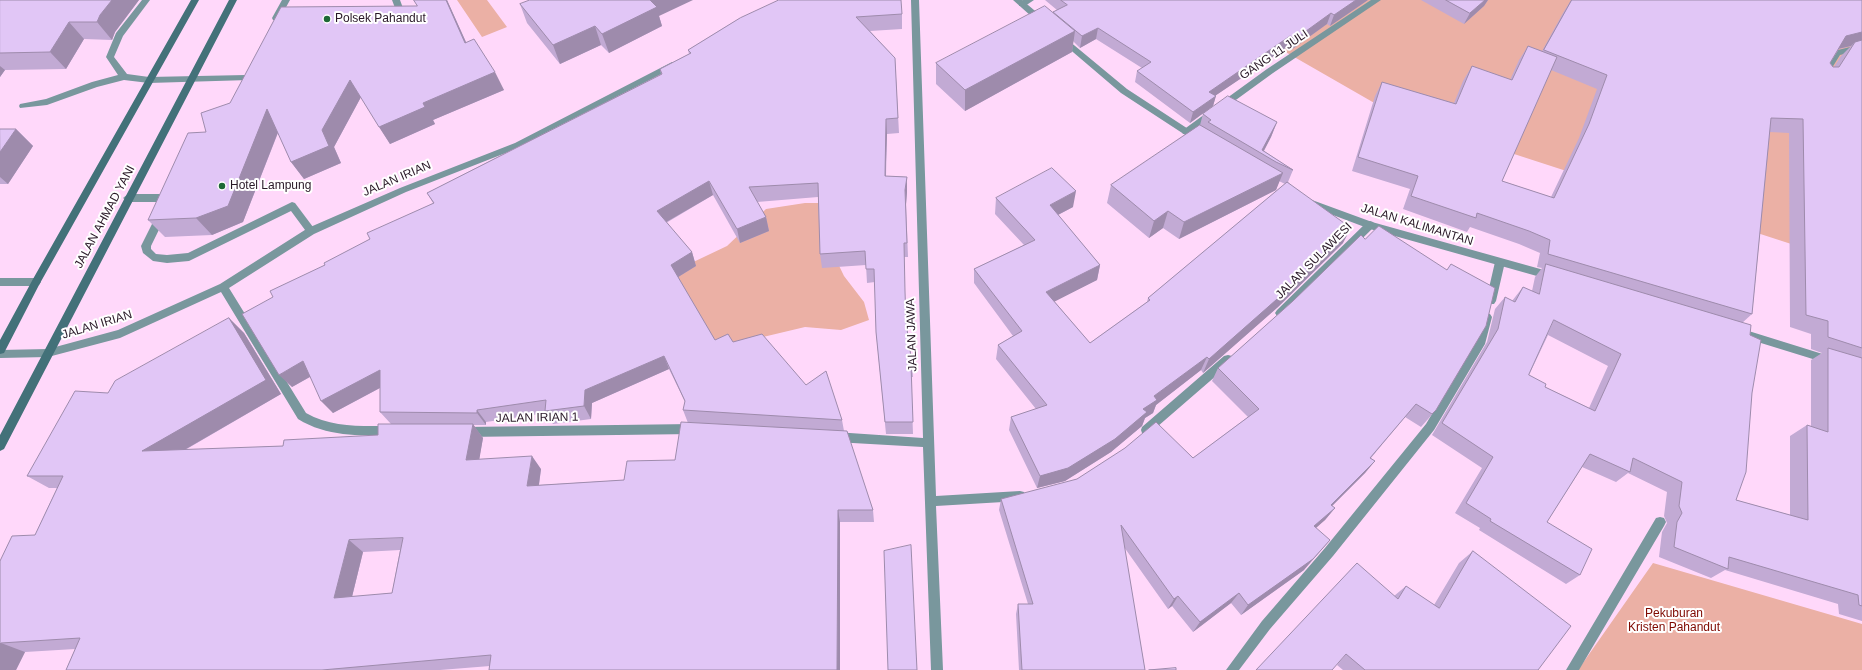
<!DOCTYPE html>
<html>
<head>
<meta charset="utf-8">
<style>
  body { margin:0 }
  canvas { display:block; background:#ffd8fa }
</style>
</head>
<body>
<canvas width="1862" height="670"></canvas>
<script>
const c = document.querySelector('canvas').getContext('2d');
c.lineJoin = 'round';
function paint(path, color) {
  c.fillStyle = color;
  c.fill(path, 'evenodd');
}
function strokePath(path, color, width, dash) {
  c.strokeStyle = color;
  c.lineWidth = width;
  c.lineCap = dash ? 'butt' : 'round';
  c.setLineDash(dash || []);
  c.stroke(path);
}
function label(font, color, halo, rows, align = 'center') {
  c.font = font + ' Helvetica,sans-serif';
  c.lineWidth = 4;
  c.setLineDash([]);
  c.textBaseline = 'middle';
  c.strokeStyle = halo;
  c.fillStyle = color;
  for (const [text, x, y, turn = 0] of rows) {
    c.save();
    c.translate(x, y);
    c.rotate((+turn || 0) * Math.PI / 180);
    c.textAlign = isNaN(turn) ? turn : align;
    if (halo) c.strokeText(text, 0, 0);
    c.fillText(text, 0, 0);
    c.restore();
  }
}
paint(new Path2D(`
  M 457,0 L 487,0 L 507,27 L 482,37 Z
  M 1195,0 L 1862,0 L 1862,267 L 1397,116 Z
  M 805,203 L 843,203 L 830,247 L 844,276 L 864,302 L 869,320 L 841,330 L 805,327 L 763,337 L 722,362 L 666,275 L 727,246 L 766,209 Z
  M 1653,563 L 1862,624 L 1862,670 L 1578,670 Z`), '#ebb0a5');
paint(new Path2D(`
  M 142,0 L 150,0 L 123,36 L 114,57 L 127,74 L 149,77 L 246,75 L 249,76 L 249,80 L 149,83 L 124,80 L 97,87 L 47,105 L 20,108 L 19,106 L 20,104 L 46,99 L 92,82 L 118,75 L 106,57 L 116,33 Z
  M 282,0 L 290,0 L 279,20 L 273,20 L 272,18 Z
  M 392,0 L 400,0 L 407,19 L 406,21 L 400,21 Z
  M 1023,0 L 1034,0 L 1025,6 L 1019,6 L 1019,2 Z
  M 1371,0 L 1381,0 L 1273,73 L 1189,134 L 1183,134 L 1182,132 L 1183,130 L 1267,69 Z
  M 1862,44 L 1862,50 L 1840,55 L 1827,76 L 1821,76 L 1820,74 L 1834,51 Z
  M 128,194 L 166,194 L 169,196 L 173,201 L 151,246 L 151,249 L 156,254 L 167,255 L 188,253 L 292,202 L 295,203 L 316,231 L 311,235 L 308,234 L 291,211 L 189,261 L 167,263 L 153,261 L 143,253 L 141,246 L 163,202 L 128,202 L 123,198 Z`), '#79979d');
paint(new Path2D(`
  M 911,0 L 919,0 L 936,496 L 1020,491 L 1024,492 L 1026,496 L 1024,500 L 1020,501 L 936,506 L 943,670 L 931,670 L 923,447 L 835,442 L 831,440 L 830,437 L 831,434 L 835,432 L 923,438 Z
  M 672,62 L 675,63 L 675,67 L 521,147 L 406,192 L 314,234 L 229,288 L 306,413 C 332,428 362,426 391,426 L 395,428 L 396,431 L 395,434 L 391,436 C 358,435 327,437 298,419 L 221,292 L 120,338 L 48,357 L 0,358 L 0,350 L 48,349 L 118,330 L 220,284 L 308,228 L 400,188 L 515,143 Z
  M 1370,221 L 1373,222 L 1375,225 L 1373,228 L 1283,316 L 1277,316 L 1275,313 L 1277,310 L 1367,222 Z
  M 1500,258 L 1505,262 L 1496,301 L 1494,304 L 1488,304 L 1486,301 L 1495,262 Z
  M 1487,313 L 1490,314 L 1492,317 L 1485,344 L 1434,430 L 1333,556 L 1270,629 L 1239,670 L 1226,670 L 1262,621 L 1325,548 L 1426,424 L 1476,340 L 1482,317 L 1484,314 Z
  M 1228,355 L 1232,356 L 1233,359 L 1232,362 L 1150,433 L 1146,435 L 1142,433 L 1141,430 L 1142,427 L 1224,356 Z
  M 693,424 L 697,426 L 698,429 L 697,432 L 693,434 L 465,437 L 461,435 L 460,432 L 461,429 L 465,427 Z
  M 1660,517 L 1664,518 L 1666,522 L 1664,526 L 1579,670 L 1566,670 L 1656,518 Z`), '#79979d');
paint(new Path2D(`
  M 1013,0 L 1022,0 L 1046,20 L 1046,24 L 1040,24 Z
  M 1063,36 L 1127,89 L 1202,138 L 1203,140 L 1202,142 L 1196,142 L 1121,93 L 1060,41 L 1060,37 Z
  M 1312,200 L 1372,222 L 1551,272 L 1554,273 L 1556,276 L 1554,279 L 1551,280 L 1370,229 L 1309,206 L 1307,204 L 1309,202 Z
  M 0,278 L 36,278 L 39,279 L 41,282 L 39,285 L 36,286 L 0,286 Z
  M 1739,328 L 1829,356 L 1833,357 L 1834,360 L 1833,363 L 1829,364 L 1735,335 L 1734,332 L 1735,329 Z`), '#79979d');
paint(new Path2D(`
  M 191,0 L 199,0 L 39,285 L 4,353 L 0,354 L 0,340 L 33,279 Z
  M 229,0 L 237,0 L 4,449 L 0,451 L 0,435 Z`), '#437179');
paint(new Path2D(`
  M 0,0 L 139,0 L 115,32 L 112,40 L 84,39 L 66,69 L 5,70 L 0,77 Z
  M 447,0 L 466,42 L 504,90 L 433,120 L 435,124 L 390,144 L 361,97 L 334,147 L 341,163 L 304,179 L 291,162 L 278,133 L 243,222 L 212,235 L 165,237 L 148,220 L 206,132 L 230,103 L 417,6 Z
  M 1045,0 L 1368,0 L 1330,26 L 1327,24 L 1291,50 L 1286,48 L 1216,95 L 1213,106 L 1190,123 L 1135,82 L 1137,71 L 1142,68 L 1096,39 L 1080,48 L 1073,41 L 1072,52 L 965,111 L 936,84 L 936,63 L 1053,12 L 1057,10 Z
  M 1421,0 L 1488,0 L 1484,6 L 1464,24 Z
  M 1571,0 L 1862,0 L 1862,621 L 1839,614 L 1838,604 L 1725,570 L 1711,578 L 1659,557 L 1662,532 L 1667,523 L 1664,516 L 1667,492 L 1628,473 L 1616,482 L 1582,467 L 1547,522 L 1580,575 L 1566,584 L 1479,530 L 1480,528 L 1455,513 L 1482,468 L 1432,435 L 1487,342 L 1495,309 L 1505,297 L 1512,301 L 1523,287 L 1532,291 L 1535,277 L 1542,268 L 1537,267 L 1540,253 L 1519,244 L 1470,227 L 1467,232 L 1403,209 L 1410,189 L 1352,171 L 1375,96 L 1382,82 L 1454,103 L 1463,81 L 1472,66 L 1510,80 L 1519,60 L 1528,46 L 1542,51 L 1563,13 ZM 1851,46 L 1841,56 L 1834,67 L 1833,67 L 1830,63 L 1839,49 ZM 1551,70 L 1597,89 L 1579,138 L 1551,197 L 1502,181 ZM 1770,132 L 1789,133 L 1790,327 L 1811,334 L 1811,349 L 1822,353 L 1811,360 L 1811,426 L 1807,425 L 1790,436 L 1790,515 L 1736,500 L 1752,393 L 1750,335 L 1742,323 L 1752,314 ZM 1548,335 L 1608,366 L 1589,408 L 1545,387 L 1529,375 Z
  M 520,4 L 659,16 L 662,26 L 609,53 L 601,45 L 560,64 L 527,23 Z
  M 902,14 L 902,29 L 870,31 L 895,58 L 899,133 L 887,134 L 886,176 L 907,177 L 907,192 L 906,204 L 908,257 L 904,257 L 905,299 L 906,322 L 912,364 L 913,377 L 911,377 L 913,434 L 886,434 L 876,332 L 875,282 L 867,283 L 866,265 L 822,268 L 820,254 L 818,197 L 757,202 L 766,217 L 769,231 L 740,243 L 713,195 L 666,223 L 692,252 L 696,266 L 678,277 L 715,340 L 733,342 L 806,385 L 842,420 L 844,431 L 873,510 L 874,522 L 840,522 L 840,670 L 489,670 L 490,666 L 440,670 L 66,670 L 75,649 L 25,652 L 16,670 L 0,670 L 0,561 L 35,535 L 57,488 L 49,488 L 27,476 L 108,393 L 229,318 L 244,333 L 281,394 L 185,450 L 283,446 L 378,435 L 391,424 L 380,412 L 380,388 L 333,413 L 310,377 L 292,387 L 273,297 L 325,265 L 433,203 L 427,193 L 661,74 L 660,69 L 689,54 L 688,50 L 740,18 ZM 669,369 L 685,402 L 683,410 L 688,423 L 675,460 L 624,480 L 539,485 L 541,469 L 479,459 L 483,438 L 473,425 L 486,425 L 486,422 L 546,413 L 553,424 L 591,419 L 592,403 ZM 400,550 L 392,593 L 352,597 L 363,552 Z
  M 1203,114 L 1277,122 L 1271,137 L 1264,151 L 1293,170 L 1288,182 L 1343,243 L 1278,307 L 1203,373 L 1201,370 L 1156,405 L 1153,413 L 1145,418 L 1142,426 L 1111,452 L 1065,481 L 1037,488 L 1009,430 L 1011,417 L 1036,409 L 996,359 L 998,345 L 1013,336 L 974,283 L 974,269 L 1024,245 L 995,214 L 996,198 L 1073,207 L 1058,215 L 1100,265 L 1097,280 L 1054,301 L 1090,343 L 1147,302 L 1148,298 L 1285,184 L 1279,181 L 1276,190 L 1179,239 L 1163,228 L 1149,238 L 1107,203 L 1111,185 L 1200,125 Z
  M 0,129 L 16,129 L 33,146 L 8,184 L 0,184 Z
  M 1293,301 L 1436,410 L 1421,427 L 1405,417 L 1371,458 L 1375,461 L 1365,473 L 1332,506 L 1335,508 L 1325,520 L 1316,527 L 1304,570 L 1241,615 L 1231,603 L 1193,632 L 1172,606 L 1168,609 L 1124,547 L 1145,670 L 1019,670 L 1016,614 L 1018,604 L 1028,604 L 999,510 L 1001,499 L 1193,458 L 1248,417 L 1212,381 L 1218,368 Z
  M 1473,551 L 1538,670 L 1343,670 L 1337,665 L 1394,596 L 1406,586 L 1434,605 L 1459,563 Z`), '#c2aad4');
paint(new Path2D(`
  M 112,0 L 139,0 L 115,32 L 112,40 L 97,22 L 100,15 Z
  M 446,0 L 447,0 L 474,60 L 465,43 Z
  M 649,0 L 693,0 L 659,16 L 662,26 L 609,53 L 602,34 Z
  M 1356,0 L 1368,0 L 1330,26 L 1334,15 Z
  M 1485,0 L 1488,0 L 1484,6 L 1464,24 L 1470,13 Z
  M 1331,13 L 1327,24 L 1291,50 L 1295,39 Z
  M 69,22 L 84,39 L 66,69 L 50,52 Z
  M 595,26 L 601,45 L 560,64 L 553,45 Z
  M 1098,28 L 1096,39 L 1080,48 L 1082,36 Z
  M 1075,31 L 1072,52 L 965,111 L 965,90 Z
  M 1862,32 L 1862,43 L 1855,42 L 1851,46 L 1833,50 L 1846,36 Z
  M 1290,36 L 1286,48 L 1206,102 L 1209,92 Z
  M 0,66 L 5,70 L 0,77 Z
  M 495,72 L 504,90 L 433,120 L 435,124 L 390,144 L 379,127 L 423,103 Z
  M 350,80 L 361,97 L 334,147 L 341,163 L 304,179 L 291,162 L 322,130 Z
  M 1216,96 L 1213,106 L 1190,123 L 1193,112 Z
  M 267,109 L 280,127 L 243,222 L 212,235 L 196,218 Z
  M 886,119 L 887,134 L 885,190 L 885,176 Z
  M 1277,122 L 1271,137 L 1262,154 L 1262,150 Z
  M 16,129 L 33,146 L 8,184 L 0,177 L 0,152 Z
  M 1283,173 L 1276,190 L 1179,239 L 1184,222 Z
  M 907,177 L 907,192 L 906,205 L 905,190 Z
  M 709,181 L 713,195 L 661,225 L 657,211 Z
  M 1076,191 L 1073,207 L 1048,220 L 1050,205 Z
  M 1168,211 L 1163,228 L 1149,238 L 1154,221 Z
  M 766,217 L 769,231 L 740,243 L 737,229 Z
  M 1351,228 L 1343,243 L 1278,307 L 1203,373 L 1209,359 Z
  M 692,252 L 696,266 L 675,279 L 671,265 Z
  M 1100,265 L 1097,280 L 1044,307 L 1046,292 Z
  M 229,318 L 244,333 L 281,394 L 160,464 L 142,451 Z
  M 664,356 L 669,369 L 592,403 L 591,419 L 584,406 L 585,390 Z
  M 1207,357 L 1201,370 L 1156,405 L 1153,413 L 1145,418 L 1142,426 L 1111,452 L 1065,481 L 1037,488 L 1040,476 L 1143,409 L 1154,396 Z
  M 303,361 L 315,374 L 292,387 L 279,375 Z
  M 380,370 L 391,382 L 333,413 L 321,401 Z
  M 477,410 L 486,422 L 486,425 L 477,413 Z
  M 473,424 L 483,438 L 477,473 L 466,460 Z
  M 532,456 L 541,469 L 537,498 L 527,486 Z
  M 1375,461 L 1365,473 L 1322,516 L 1331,505 Z
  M 1335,508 L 1325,520 L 1306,537 L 1314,526 Z
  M 838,510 L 840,522 L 840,670 L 837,670 Z
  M 349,540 L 363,552 L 349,609 L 334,598 Z
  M 1330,540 L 1304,570 L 1241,615 L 1248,605 Z
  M 1239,593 L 1231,603 L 1193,632 L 1200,622 Z
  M 1178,596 L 1172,606 L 1168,609 L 1174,599 Z
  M 1,643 L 25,652 L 16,670 L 0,670 L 0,644 Z`), '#9e8bac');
const building = new Path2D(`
  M 0,0 L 112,0 L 100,15 L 97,22 L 69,22 L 50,52 L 0,53 Z
  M 414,0 L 446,0 L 465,43 L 474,39 L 495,72 L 423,103 L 425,107 L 379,127 L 350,80 L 322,130 L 329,146 L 291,162 L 267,109 L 228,206 L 196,218 L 148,220 L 188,133 L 206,132 L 201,113 L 230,103 L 281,7 L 417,6 Z
  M 530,0 L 650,0 L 657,7 L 602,34 L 595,26 L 553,45 L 520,4 Z
  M 779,0 L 901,0 L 902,14 L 856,17 L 895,58 L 898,118 L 886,119 L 885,176 L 907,177 L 905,190 L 907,243 L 904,243 L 905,291 L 906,322 L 912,364 L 911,365 L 913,422 L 885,422 L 876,332 L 874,269 L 866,269 L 865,251 L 820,254 L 818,183 L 749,187 L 766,217 L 737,229 L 709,181 L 657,211 L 692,252 L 671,265 L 715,340 L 728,334 L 733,342 L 762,334 L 806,385 L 826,371 L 842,420 L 683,410 L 685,401 L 664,356 L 585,390 L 584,406 L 545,411 L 546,400 L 477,410 L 477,413 L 380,412 L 380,370 L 321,401 L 303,361 L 279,375 L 242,314 L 273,297 L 270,291 L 325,265 L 324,263 L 370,239 L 367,233 L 434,203 L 427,193 L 662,74 L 660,69 L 691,53 L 688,50 L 740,18 Z
  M 1061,0 L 1356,0 L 1334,15 L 1331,13 L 1295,39 L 1290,36 L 1209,92 L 1216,96 L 1193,112 L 1137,71 L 1151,62 L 1098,28 L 1082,36 L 1053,12 L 1067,5 Z
  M 1446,0 L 1485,0 L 1470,13 Z
  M 1572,0 L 1862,0 L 1862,32 L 1846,36 L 1830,63 L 1833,67 L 1839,67 L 1855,42 L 1862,40 L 1862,348 L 1828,337 L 1828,321 L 1806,315 L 1803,119 L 1771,118 L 1752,314 L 1548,254 L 1550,240 L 1529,231 L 1477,213 L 1476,218 L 1411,196 L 1418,176 L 1358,157 L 1382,82 L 1456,104 L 1472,66 L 1512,80 L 1528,46 L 1557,57 L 1502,181 L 1554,198 L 1589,124 L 1607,75 L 1544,50 Z
  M 1045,6 L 1075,31 L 965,90 L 936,63 Z
  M 1228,96 L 1277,122 L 1262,150 L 1293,170 L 1276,162 L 1208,122 L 1211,120 L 1203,114 Z
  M 1200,125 L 1283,173 L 1184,222 L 1168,211 L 1154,221 L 1111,185 Z
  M 0,129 L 16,129 L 0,152 Z
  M 1052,168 L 1076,191 L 1050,205 L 1100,265 L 1046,292 L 1090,343 L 1150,300 L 1148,298 L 1287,182 L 1351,228 L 1285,292 L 1209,359 L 1207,357 L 1154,396 L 1157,400 L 1143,409 L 1147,412 L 1115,439 L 1068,468 L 1040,476 L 1011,417 L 1047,405 L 998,345 L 1022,331 L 974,269 L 1035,240 L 996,198 Z
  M 1379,226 L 1447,270 L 1451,264 L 1495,288 L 1486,326 L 1436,410 L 1432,414 L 1416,404 L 1370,458 L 1375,461 L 1331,505 L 1335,508 L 1314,526 L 1330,540 L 1313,559 L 1248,605 L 1239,593 L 1200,622 L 1178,596 L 1174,599 L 1121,525 L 1145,670 L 1022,670 L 1018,604 L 1033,604 L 1001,499 L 1077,479 L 1125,448 L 1156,422 L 1193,458 L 1259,409 L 1218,368 L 1293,301 L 1361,235 L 1365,239 Z
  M 1546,264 L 1751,325 L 1750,335 L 1761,340 L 1752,393 L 1746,472 L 1736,500 L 1808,520 L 1807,425 L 1828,432 L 1828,348 L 1862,358 L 1862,606 L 1859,605 L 1858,595 L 1729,557 L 1728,569 L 1674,547 L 1677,522 L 1682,513 L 1679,506 L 1682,482 L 1633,458 L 1630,472 L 1590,454 L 1547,522 L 1592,549 L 1580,575 L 1490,521 L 1491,519 L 1466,503 L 1493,457 L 1442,423 L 1498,329 L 1505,297 L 1515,302 L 1523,287 L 1539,294 ZM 1554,320 L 1621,354 L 1595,411 L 1545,387 L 1546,384 L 1529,375 Z
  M 229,318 L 266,380 L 142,451 L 283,446 L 284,440 L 378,435 L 378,424 L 473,424 L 466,460 L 532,456 L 527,486 L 624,480 L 627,461 L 675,460 L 681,422 L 847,431 L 873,510 L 838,510 L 837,670 L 489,670 L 491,655 L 322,670 L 66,670 L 80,638 L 1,643 L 0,644 L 0,561 L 12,536 L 35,535 L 63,476 L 27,476 L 75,391 L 108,393 L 115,381 ZM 403,538 L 392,593 L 334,598 L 349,540 Z
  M 911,545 L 917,670 L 888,670 L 884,551 Z
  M 1473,551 L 1571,626 L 1538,670 L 1365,670 L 1346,654 L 1332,670 L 1256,670 L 1357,563 L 1398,599 L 1406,586 L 1439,608 Z
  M 1176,668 L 1176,670 L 1149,670 Z`);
paint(building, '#e1c6f6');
strokePath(building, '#9e8bac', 1);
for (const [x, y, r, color] of [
  [327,19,4,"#1e6836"],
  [222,186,4,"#1e6836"]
]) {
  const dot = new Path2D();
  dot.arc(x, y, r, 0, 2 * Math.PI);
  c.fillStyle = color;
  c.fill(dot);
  strokePath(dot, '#fff', 1.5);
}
label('12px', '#291827', '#fff', [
  ["Polsek Pahandut",335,19],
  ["Hotel Lampung",230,186]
], 'left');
label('12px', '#291827', '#fff', [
  ["GANG 11 JULI",1274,55,-34],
  ["JALAN IRIAN",397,179,-23],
  ["JALAN AHMAD YANI",105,217,-62],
  ["JALAN KALIMANTAN",1417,225,17],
  ["JALAN SULAWESI",1314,261,-45],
  ["JALAN IRIAN",97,325,-17],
  ["JALAN JAWA",912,335,-92],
  ["JALAN IRIAN 1",537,418,-1]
]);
label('12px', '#7e0900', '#fff', [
  ["Pekuburan",1674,614],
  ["Kristen Pahandut",1674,628]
]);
</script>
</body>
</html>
